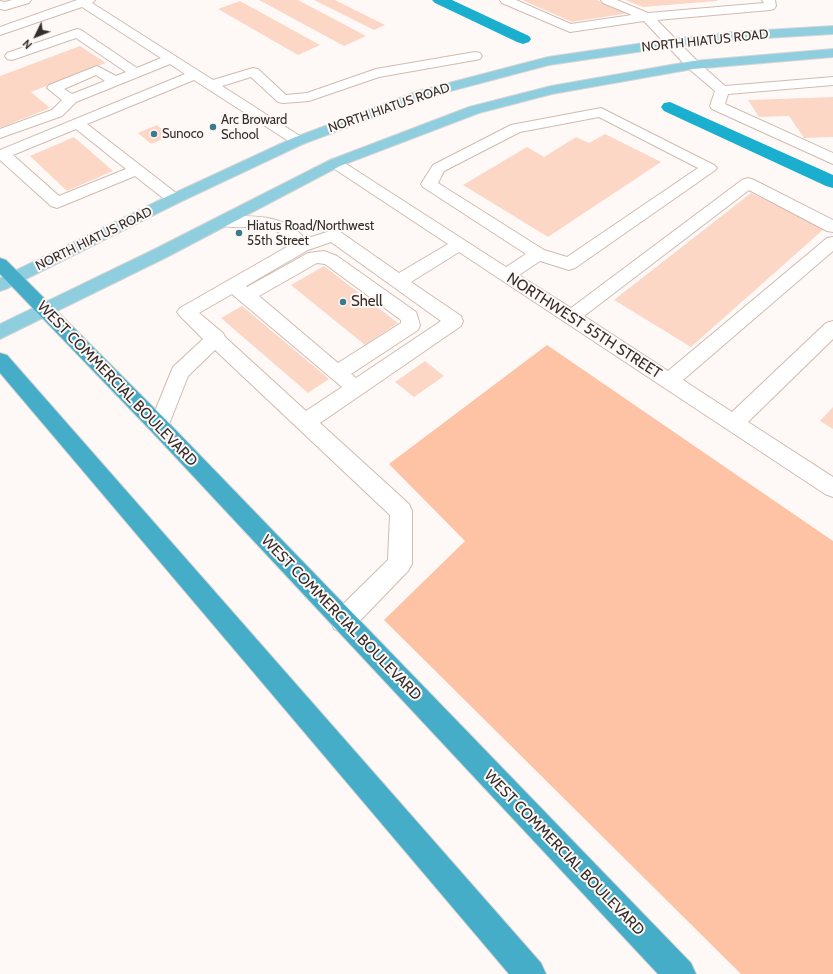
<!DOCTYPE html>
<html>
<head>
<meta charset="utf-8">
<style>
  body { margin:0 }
  #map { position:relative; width:833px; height:974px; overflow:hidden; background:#fef9f7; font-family:Cabin,sans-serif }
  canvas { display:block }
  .north { position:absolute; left:16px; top:16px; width:40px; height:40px; -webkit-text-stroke:3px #fef9f7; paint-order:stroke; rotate:227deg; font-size:11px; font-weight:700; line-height:16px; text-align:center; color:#352d29 }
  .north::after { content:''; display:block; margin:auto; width:14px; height:18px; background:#352d29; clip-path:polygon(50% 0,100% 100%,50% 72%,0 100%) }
</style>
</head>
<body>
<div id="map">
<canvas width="833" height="974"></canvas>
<div class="north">N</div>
</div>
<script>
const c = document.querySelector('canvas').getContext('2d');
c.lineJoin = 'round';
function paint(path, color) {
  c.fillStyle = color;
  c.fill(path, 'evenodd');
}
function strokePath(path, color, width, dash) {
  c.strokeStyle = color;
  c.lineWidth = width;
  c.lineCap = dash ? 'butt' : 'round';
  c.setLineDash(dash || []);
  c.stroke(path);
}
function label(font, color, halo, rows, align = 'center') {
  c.font = font + ' Cabin,sans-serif';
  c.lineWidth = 4;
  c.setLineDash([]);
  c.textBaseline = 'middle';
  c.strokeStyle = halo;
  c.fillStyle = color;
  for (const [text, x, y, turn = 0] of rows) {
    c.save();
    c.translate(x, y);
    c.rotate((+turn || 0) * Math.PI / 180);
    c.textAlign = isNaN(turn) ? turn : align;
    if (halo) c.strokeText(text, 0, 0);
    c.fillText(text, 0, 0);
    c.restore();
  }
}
paint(new Path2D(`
  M 547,345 L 833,541 L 833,974 L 741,974 L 384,620 L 465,541 L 389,464 Z`), '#fec2a5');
paint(new Path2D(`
  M 432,0 L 452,0 L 529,36 L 531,39 L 529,42 L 523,44 L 517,42 L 435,3 Z
  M 670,102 L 833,175 L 833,188 L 826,186 L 664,111 L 661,107 L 664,103 Z`), '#1aaecf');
paint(new Path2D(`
  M 259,0 L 298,0 L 366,36 L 344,46 Z
  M 314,0 L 335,0 L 385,25 L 374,30 Z
  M 522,0 L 597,0 L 629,13 L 572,22 Z
  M 625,0 L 717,0 L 717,1 L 643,7 Z
  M 240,1 L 320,45 L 298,55 L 218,9 Z
  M 80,46 L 106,63 L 31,92 L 50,108 L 0,128 L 0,76 Z
  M 833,97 L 833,137 L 804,138 L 789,116 L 759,117 L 748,100 Z
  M 157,125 L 170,136 L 151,144 L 138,133 Z
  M 605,134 L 661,162 L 548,237 L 463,185 L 527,147 L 544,157 L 576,137 L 589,143 Z
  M 74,137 L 113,171 L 67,191 L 30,156 Z
  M 751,193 L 825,228 L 691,347 L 614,300 Z
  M 324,266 L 398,323 L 365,345 L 291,285 Z
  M 242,306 L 329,379 L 308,393 L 221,318 Z
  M 425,361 L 444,376 L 414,397 L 395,382 Z
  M 833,407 L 833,429 L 820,421 Z`), '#fdd7c5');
const minor = new Path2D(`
  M 12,0 L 31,0 L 29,3 L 5,10 L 0,9 L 0,1 L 5,2 Z
  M 77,0 L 95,0 L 92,3 L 213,80 L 253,68 L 258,69 L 286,95 L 307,93 L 376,69 L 475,52 L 480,53 L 482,56 L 480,59 L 475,60 L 379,77 L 309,101 L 283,103 L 278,102 L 251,77 L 222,86 L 303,138 L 305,141 L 303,144 L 298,145 L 293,144 L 194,80 L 87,124 L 180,196 L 182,199 L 180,202 L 174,204 L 168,202 L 135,176 L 57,208 L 51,206 L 0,160 L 0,150 L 185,74 L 170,64 L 76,102 L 62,116 L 0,138 L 0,129 L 52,110 L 62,100 L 47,88 L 49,85 L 97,66 L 116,76 L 126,72 L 76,38 L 12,60 L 7,59 L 5,56 L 7,53 L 77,29 L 81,30 L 137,68 L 161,58 L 82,7 L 0,35 L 0,27 ZM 96,75 L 105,81 L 72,94 L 64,89 ZM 76,129 L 126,169 L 59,196 L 13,155 Z
  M 500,0 L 516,0 L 571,24 L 632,15 L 603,3 L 601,0 L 617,0 L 648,13 L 764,3 L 762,0 L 775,0 L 776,6 L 774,9 L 770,10 L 657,20 L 698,62 L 725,86 L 833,77 L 833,85 L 728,94 L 725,104 L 833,153 L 833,164 L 712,109 L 710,106 L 715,91 L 688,68 L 644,21 L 570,32 L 502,3 Z
  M 601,108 L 714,165 L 717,168 L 714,171 L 575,268 L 569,270 L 540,261 L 519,275 L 571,308 L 742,180 L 748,178 L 754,180 L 833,220 L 833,232 L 827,231 L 749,190 L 584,316 L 668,371 L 827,238 L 833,237 L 833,251 L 683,380 L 732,412 L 826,323 L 833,321 L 833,339 L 748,422 L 833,477 L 833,497 L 825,494 L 459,252 L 411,282 L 461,316 L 463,321 L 461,326 L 320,423 L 409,504 L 412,511 L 412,564 L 408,571 L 352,629 L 343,633 L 334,629 L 331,621 L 334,613 L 388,560 L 390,515 L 215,350 L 188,376 L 166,432 L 159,434 L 152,432 L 149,426 L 173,367 L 203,339 L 180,316 L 177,312 L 180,308 L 292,244 C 271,217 245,232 218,225 L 216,221 L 218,217 L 224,216 C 253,216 286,214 305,239 L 333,230 L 339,231 L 399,273 L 448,244 L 330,166 L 327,163 L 330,160 L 335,158 L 340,160 L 506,267 L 526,254 L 423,187 L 421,184 L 433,165 L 511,125 ZM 599,117 L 698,168 L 567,257 L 544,250 L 438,183 L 444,171 L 520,132 ZM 331,242 L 441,321 L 356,378 L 351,374 L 418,330 L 420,325 L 416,312 L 337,256 L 324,251 L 308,253 L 247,287 L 246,286 L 308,250 ZM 317,263 L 325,264 L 401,320 L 401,323 L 338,363 L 259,296 ZM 232,294 L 239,300 L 342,387 L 306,411 L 225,337 L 223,333 L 199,313 Z`);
const major = new Path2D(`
  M 833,26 L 833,34 L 733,40 L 671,47 L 549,65 L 428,97 L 303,144 L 180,202 L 6,289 L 0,291 L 0,278 L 168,196 L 293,138 L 418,91 L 548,57 L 671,39 L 733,32 Z
  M 833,49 L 833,57 L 693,69 L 552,94 L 479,113 L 340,166 L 167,257 L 0,339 L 0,324 L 155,249 L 330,160 L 469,107 L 551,86 L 693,61 Z`);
const highway = new Path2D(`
  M 0,258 L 6,260 L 166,420 L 691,963 L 696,974 L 658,974 L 152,432 L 0,274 Z
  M 0,353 L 7,355 L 541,963 L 546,974 L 509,974 L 0,373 Z`);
strokePath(minor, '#d0bbb0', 2);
strokePath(major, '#d7d5d4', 2);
strokePath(highway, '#d7d5d4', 2);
paint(minor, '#fff');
paint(major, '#8fcede');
paint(highway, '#45adc8');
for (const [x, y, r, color] of [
  [213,127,4,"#3a7b8d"],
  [154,134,4,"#3a7b8d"],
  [239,233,4,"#3a7b8d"],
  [343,302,4,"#3a7b8d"]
]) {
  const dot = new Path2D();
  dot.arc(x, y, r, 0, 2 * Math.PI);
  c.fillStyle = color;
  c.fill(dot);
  strokePath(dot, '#fef9f7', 1.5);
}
label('13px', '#352d29', '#fef9f7', [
  ["NORTH HIATUS ROAD",705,41,-6],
  ["NORTH HIATUS ROAD",389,108,-19],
  ["NORTH HIATUS ROAD",94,239,-26]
]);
label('13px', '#352d29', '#fef9f7', [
  ["Arc Broward",221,120],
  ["School",221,135],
  ["Sunoco",162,134],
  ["Hiatus Road/Northwest",247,226],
  ["55th Street",247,241]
], 'left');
label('15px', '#352d29', '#fef9f7', [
  ["Shell",351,302]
], 'left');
label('15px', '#352d29', '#fef9f7', [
  ["NORTHWEST 55TH STREET",584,326,33],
  ["WEST COMMERCIAL BOULEVARD",117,384,46],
  ["WEST COMMERCIAL BOULEVARD",341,618,46],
  ["WEST COMMERCIAL BOULEVARD",564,853,46]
]);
</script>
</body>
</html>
